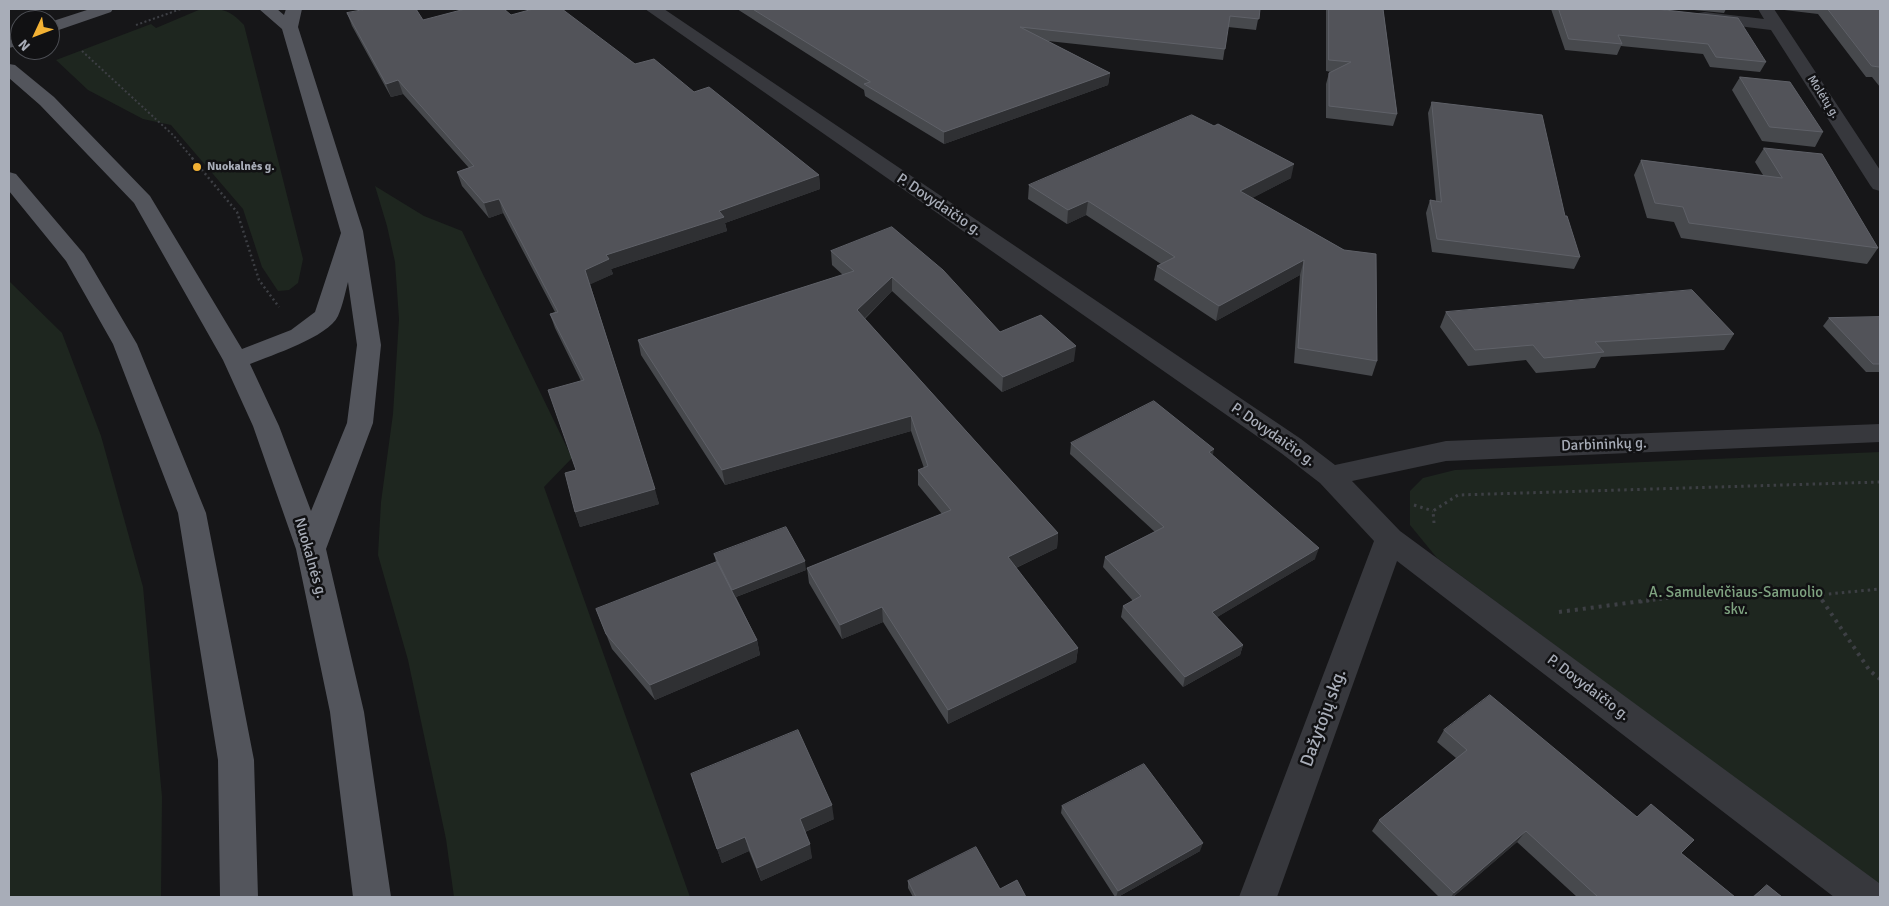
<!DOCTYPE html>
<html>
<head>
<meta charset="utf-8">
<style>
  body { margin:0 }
  #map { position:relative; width:1889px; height:906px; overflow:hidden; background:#161618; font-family:Signika,sans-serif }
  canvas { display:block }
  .frame { position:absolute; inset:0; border:10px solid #a8adb8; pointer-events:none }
  .north { position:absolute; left:10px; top:10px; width:50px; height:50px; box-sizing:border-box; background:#111113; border:1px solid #4d4f55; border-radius:50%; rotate:227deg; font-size:14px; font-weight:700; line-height:20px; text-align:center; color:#a8adb8 }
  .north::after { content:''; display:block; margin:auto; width:18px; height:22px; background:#f2b134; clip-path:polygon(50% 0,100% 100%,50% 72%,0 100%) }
</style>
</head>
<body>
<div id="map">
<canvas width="1889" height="906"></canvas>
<div class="frame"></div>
<div class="north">N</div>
</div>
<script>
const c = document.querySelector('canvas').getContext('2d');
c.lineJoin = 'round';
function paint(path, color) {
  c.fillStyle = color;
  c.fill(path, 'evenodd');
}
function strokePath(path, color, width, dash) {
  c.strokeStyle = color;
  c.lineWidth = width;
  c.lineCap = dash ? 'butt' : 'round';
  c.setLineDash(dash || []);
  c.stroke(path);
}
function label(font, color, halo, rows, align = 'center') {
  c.font = font + ' Signika,sans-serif';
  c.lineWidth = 5;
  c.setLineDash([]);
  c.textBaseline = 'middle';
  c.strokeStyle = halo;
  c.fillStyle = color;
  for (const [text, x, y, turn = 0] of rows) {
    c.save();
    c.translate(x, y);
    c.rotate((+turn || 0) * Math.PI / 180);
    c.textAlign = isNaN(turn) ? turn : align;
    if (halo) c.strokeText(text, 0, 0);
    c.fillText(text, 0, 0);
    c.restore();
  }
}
paint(new Path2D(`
  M 201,9 C 223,9 229,9 244,25 L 303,259 L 298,283 L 289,290 L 278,291 L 262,267 L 243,209 L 171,125 L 143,119 L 88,90 L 56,60 L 151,24 L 156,28 Z
  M 375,186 L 424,216 L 462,231 L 572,458 L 544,487 L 690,897 L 454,897 L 446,839 L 408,660 L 378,555 L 381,502 L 393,414 L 399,319 L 395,262 L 387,226 Z
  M 9,281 L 62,333 L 101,436 L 143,587 L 162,797 L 161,897 L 9,897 Z
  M 1880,452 L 1880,886 L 1437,558 L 1410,525 L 1410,491 L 1423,478 L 1455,470 Z`), '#1e261f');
strokePath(new Path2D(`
  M 136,25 L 181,9
  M 82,51 L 173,135 L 193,159`), '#3d3f44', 2, [2, 2.5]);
strokePath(new Path2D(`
  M 192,158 L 237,212 L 259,280 L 279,307`), '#3d3f44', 2.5, [2, 3]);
strokePath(new Path2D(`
  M 1414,505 L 1433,511
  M 1434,523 L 1433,511 L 1458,495 L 1880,482
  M 1640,602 L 1747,588 L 1818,595
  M 1823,602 L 1818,595 L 1880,589`), '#3d3f44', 3, [2.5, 4]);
strokePath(new Path2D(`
  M 1822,600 L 1870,671 L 1880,679
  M 1559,612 L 1650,600`), '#3d3f44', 4, [3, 5]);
paint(new Path2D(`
  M 645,9 L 664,9 L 1301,439 L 1335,465 L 1446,441 L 1880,424 L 1880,442 L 1446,461 L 1352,481 L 1400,531 L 1879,883 L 1880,897 L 1834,897 L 1397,561 L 1277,897 L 1239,897 L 1374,541 L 1320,483 L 1281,453 Z
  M 1758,9 L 1774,9 L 1880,170 L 1880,191 L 1873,189 L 1870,185 L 1771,30 L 1705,22 L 1699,21 L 1697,17 L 1699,13 L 1705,12 L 1764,19 Z`), '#37383d');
paint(new Path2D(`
  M 90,9 L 113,9 L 111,12 L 50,33 L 50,22 Z
  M 259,9 L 277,9 L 284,15 L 286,9 L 302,9 L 298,27 L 363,231 L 381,345 L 373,423 L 326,549 L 364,712 L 391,897 L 353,897 L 330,712 L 296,549 L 253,426 L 223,360 L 134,203 L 40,105 L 9,78 L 9,64 L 15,65 L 54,97 L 150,196 L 242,349 L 291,330 L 315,312 L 341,233 L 282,29 ZM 348,282 L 357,345 L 347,423 L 311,511 L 279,426 L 250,364 C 272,355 328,337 338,316 C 343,305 345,293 348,282 Z
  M 20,34 L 20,45 L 9,48 L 9,37 Z
  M 9,172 L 16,174 L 84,254 L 137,344 L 206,513 L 254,760 L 258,897 L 220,897 L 218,760 L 178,513 L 113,344 L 66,261 L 9,191 Z`), '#53555c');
paint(new Path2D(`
  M 737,9 L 1260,9 L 1256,30 L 1228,27 L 1223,60 L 1048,41 L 1110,73 L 1108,85 L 944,144 L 865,96 L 864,90 Z
  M 1326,9 L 1383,9 L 1397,114 L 1393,126 L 1326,118 L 1326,84 L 1329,73 L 1331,72 L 1326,71 Z
  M 1551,9 L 1656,9 L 1766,62 L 1760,72 L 1710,67 L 1703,54 L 1621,46 L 1617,55 L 1565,50 Z
  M 1684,9 L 1726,9 L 1724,13 Z
  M 1776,9 L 1880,9 L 1880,87 L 1872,77 L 1866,77 L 1818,14 Z
  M 347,13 L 423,20 L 511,15 L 635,64 L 694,92 L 819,175 L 820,189 L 725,223 L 727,231 L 611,269 L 613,274 L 590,284 L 659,504 L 580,527 L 575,512 L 576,470 L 581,381 L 555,328 L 550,314 L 555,312 L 503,213 L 489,218 L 462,186 L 457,172 L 469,168 L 403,94 L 391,97 L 352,26 Z
  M 1740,77 L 1823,132 L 1815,147 L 1762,141 L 1732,90 Z
  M 1432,102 L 1565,216 L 1580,257 L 1574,269 L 1432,252 L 1426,213 L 1430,200 L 1436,201 L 1428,113 Z
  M 1764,148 L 1878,248 L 1867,264 L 1681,238 L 1674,222 L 1647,218 L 1634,175 L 1641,160 L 1763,175 L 1755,162 Z
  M 1291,178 L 1252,198 L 1344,250 L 1377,361 L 1372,376 L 1294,363 L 1300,275 L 1216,321 L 1154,280 L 1157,266 L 1161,264 L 1086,215 L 1067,224 L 1028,199 L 1029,185 Z
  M 892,227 L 1000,332 L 1074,361 L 1002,392 L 892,291 L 865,319 L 1058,533 L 1057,548 L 1016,568 L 1078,648 L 1076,662 L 948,724 L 883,622 L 842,639 L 809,583 L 807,568 L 942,514 L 918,485 L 918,470 L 924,468 L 911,431 L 725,485 L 641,355 L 638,340 L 843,275 L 832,265 L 831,251 Z
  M 1446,312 L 1734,334 L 1724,350 L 1601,357 L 1595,368 L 1536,373 L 1526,360 L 1468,366 L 1440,327 Z
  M 1880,317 L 1880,372 L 1866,372 L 1823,326 L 1829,318 Z
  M 1071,443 L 1213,456 L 1315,559 L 1217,617 L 1243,645 L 1240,655 L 1183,687 L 1121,617 L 1123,606 L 1133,601 L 1103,567 L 1105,557 L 1155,532 L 1070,454 Z
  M 714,554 L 806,570 L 736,597 L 757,640 L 760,655 L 655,700 L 612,649 L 596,609 L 716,562 Z
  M 1444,730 L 1637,817 L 1735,897 L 1577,897 L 1517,842 L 1453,897 L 1439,897 L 1372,831 L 1379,820 L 1456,758 L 1437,742 Z
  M 691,774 L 834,819 L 805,832 L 812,858 L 761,881 L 749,851 L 722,863 Z
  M 1062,806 L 1200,851 L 1118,897 L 1115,897 L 1061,813 Z
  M 908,881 L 1000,889 L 1026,897 L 913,897 L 908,888 Z
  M 1767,885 L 1782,897 L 1752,897 Z`), '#47494d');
paint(new Path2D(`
  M 1110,73 L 1108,85 L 944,144 L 944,132 Z
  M 398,80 L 403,94 L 391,97 L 386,84 Z
  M 1294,164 L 1291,178 L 1237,206 L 1240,191 Z
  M 819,175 L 820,189 L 725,223 L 727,231 L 611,269 L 613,274 L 589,285 L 585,270 L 606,255 L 719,211 Z
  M 499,199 L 503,213 L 489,218 L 484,203 Z
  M 1088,201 L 1086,215 L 1067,224 L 1068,210 Z
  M 1304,260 L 1300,275 L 1216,321 L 1219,306 Z
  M 892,277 L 892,291 L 858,325 L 857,310 Z
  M 1076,346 L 1074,361 L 1002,392 L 1003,377 Z
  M 911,416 L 911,431 L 725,485 L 722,470 Z
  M 1214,449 L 1212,460 L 1209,452 Z
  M 655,489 L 659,504 L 580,527 L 575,512 Z
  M 1058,533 L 1057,548 L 1007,572 L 1008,557 Z
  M 1319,548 L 1315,559 L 1209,622 L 1212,612 Z
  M 805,561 L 806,570 L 733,598 L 731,590 Z
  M 882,607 L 883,622 L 842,639 L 840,625 Z
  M 757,640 L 760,655 L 655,700 L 650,685 Z
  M 1243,645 L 1240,655 L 1183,687 L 1185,677 Z
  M 1078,648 L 1076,662 L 948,724 L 948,710 Z
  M 832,805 L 834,819 L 802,833 L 800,819 Z
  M 1526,831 L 1517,842 L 1453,897 L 1451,897 L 1454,893 Z
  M 745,837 L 749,851 L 722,863 L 717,849 Z
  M 1203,843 L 1200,851 L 1118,897 L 1116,897 L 1118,891 Z
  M 810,844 L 812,858 L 761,881 L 757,868 Z`), '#2f3033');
const building = new Path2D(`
  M 367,9 L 416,9 L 423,20 L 465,9 L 504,9 L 511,15 L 533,9 L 562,9 L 635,64 L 654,59 L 694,92 L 709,87 L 819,175 L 719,211 L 724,217 L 606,255 L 609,259 L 585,270 L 655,489 L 575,512 L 565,473 L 576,470 L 548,390 L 584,380 L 550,314 L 558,312 L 499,199 L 484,203 L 457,172 L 474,166 L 398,80 L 386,84 L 347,13 Z
  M 753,9 L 1260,9 L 1259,19 L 1230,16 L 1225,49 L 1020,27 L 1110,73 L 944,132 L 864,84 L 870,82 Z
  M 1329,9 L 1383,9 L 1397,114 L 1329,106 L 1329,73 L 1351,62 L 1329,60 Z
  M 1559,9 L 1656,9 L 1738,18 L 1766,62 L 1716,57 L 1708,44 L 1618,35 L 1622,44 L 1569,39 Z
  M 1828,9 L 1880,9 L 1880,68 L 1879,67 L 1872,66 Z
  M 1740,77 L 1790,82 L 1823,132 L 1770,127 Z
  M 1432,102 L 1542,115 L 1565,216 L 1567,216 L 1580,257 L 1437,239 L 1430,200 L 1441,202 Z
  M 1192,115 L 1214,126 L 1218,124 L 1294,164 L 1240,191 L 1344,250 L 1376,254 L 1377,361 L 1298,348 L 1304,260 L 1219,306 L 1157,266 L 1175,257 L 1088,201 L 1068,210 L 1029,185 Z
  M 1764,148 L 1822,154 L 1878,248 L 1689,223 L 1683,207 L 1655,203 L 1641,160 L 1782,178 Z
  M 892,227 L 943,270 L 1000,332 L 1041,315 L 1076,346 L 1003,377 L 892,277 L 857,310 L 1058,533 L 1008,557 L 1078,648 L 948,710 L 882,607 L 840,625 L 807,568 L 951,510 L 918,470 L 928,466 L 911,416 L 722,470 L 638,340 L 854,271 L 831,251 Z
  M 1692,290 L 1734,334 L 1595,342 L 1604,352 L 1544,358 L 1533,345 L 1475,350 L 1446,312 Z
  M 1880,317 L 1880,364 L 1873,364 L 1829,318 Z
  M 1154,401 L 1214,449 L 1209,452 L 1319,548 L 1212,612 L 1243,645 L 1185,677 L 1123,606 L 1141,596 L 1105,557 L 1164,527 L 1071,443 Z
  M 786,527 L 805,561 L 732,590 L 714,554 Z
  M 717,562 L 757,640 L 650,685 L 606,634 L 596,609 Z
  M 1490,695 L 1637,817 L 1651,804 L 1694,840 L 1681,853 L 1735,897 L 1598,897 L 1526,831 L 1454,893 L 1379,820 L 1467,750 L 1444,730 Z
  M 798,730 L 832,805 L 800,819 L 810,844 L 757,868 L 745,837 L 717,849 L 691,774 Z
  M 1144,764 L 1203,843 L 1118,891 L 1062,806 Z
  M 976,847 L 1000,889 L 1017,880 L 1026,897 L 916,897 L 908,881 Z
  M 1767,885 L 1782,897 L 1754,897 Z`);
paint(building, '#525359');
strokePath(building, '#5f6168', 1);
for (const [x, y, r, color] of [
  [197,167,5,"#f2b134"]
]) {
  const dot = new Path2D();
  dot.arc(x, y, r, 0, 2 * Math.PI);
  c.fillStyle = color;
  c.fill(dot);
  strokePath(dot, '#111113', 2);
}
label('12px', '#a8adb8', '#111113', [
  ["Molėtų g.",1823,97,57]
]);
label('bold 12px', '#a8adb8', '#111113', [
  ["Nuokalnės g.",207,167]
], 'left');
label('15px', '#a8adb8', '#111113', [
  ["P. Dovydaičio g.",939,205,34],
  ["P. Dovydaičio g.",1273,435,35],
  ["Darbininkų g.",1604,445,-2],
  ["Nuokalnės g.",310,558,74],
  ["P. Dovydaičio g.",1588,688,37]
]);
label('15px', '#7fa381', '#111113', [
  ["A. Samulevičiaus-Samuolio",1736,593],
  ["skv.",1736,610]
]);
label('18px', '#a8adb8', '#111113', [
  ["Dažytojų skg.",1324,718,-70]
]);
</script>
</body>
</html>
